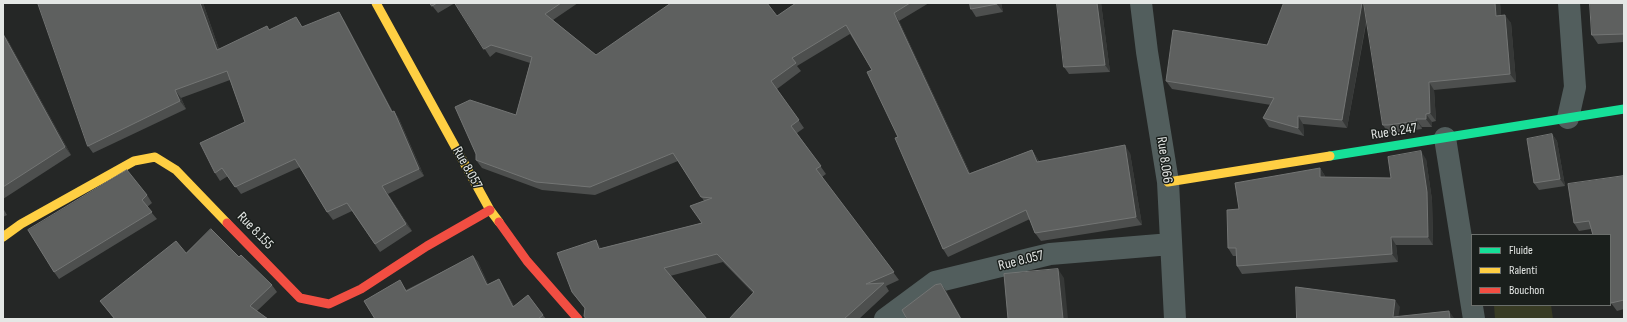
<!DOCTYPE html>
<html>
<head>
<meta charset="utf-8">
<style>
  body { margin:0 }
  #map { position:relative; width:1627px; height:322px; overflow:hidden; background:#252726; font-family:"Sofia Sans Condensed",sans-serif }
  canvas { display:block }
  .frame { position:absolute; inset:0; border:4px solid #e4e7e5; pointer-events:none }
  .legend { position:absolute; left:1471px; top:234px; width:140px; height:72px; box-sizing:border-box; background:#1a1f1c; border:1px solid #6b6f6c; margin:0; padding:5px 7px; list-style:none; font-size:12px; color:#e4e7e5 }
  .legend li { display:flex; align-items:center; gap:8px; height:20px }
  .legend b { width:20px; border:1px solid #6b6f6c }
</style>
</head>
<body>
<div id="map">
<canvas width="1627" height="322"></canvas>
<div class="frame"></div>
<ul class="legend">
<li><b style="height:5px;background:#16e098"></b>Fluide</li>
<li><b style="height:5px;background:#ffcf43"></b>Ralenti</li>
<li><b style="height:5px;background:#f24e42"></b>Bouchon</li>
</ul>
</div>
<script>
const c = document.querySelector('canvas').getContext('2d');
c.lineJoin = 'round';
function paint(path, color) {
  c.fillStyle = color;
  c.fill(path, 'evenodd');
}
function strokePath(path, color, width, dash) {
  c.strokeStyle = color;
  c.lineWidth = width;
  c.lineCap = dash ? 'butt' : 'round';
  c.setLineDash(dash || []);
  c.stroke(path);
}
function label(font, color, halo, rows, align = 'center') {
  c.font = font + ' "Sofia Sans Condensed",sans-serif';
  c.lineWidth = 3;
  c.setLineDash([]);
  c.textBaseline = 'middle';
  c.strokeStyle = halo;
  c.fillStyle = color;
  for (const [text, x, y, turn = 0] of rows) {
    c.save();
    c.translate(x, y);
    c.rotate((+turn || 0) * Math.PI / 180);
    c.textAlign = isNaN(turn) ? turn : align;
    if (halo) c.strokeText(text, 0, 0);
    c.fillText(text, 0, 0);
    c.restore();
  }
}
paint(new Path2D(`
  M 1494,305 L 1551,305 L 1553,319 L 1495,319 Z`), '#383b24');
strokePath(new Path2D(`
  M 1141,3 L 1147,52 L 1168,182 L 1175,319
  M 1568,118 L 1575,87 L 1569,3
  M 1445,138 L 1474,319
  M 885,319 L 935,282 L 1050,254 L 1171,244`), '#525e5d', 22);
strokePath(new Path2D(`
  M 1330,156 L 1624,109`), '#16e098', 9);
strokePath(new Path2D(`
  M 376,3 L 490,210 L 499,222
  M 1168,182 L 1330,156
  M 3,237 L 21,224 L 134,161 L 155,157 L 176,170 L 227,223`), '#ffcf43', 9);
strokePath(new Path2D(`
  M 499,222 L 527,261 L 578,319
  M 227,223 L 300,298 L 329,304 L 361,289 L 427,246 L 490,210`), '#f24e42', 9);
paint(new Path2D(`
  M 38,3 L 203,3 L 219,49 L 270,30 L 303,27 L 344,20 L 393,112 L 394,111 L 399,119 L 424,176 L 388,194 L 412,231 L 380,252 L 352,211 L 333,220 L 327,212 L 300,167 L 241,194 L 228,176 L 220,181 L 215,173 L 245,122 L 230,80 L 181,98 L 186,109 L 93,153 L 88,146 Z
  M 430,3 L 578,3 L 553,20 L 596,55 L 777,16 L 796,3 L 929,3 L 899,21 L 970,173 L 1032,150 L 1037,158 L 1039,161 L 1130,153 L 1142,225 L 1041,241 L 1035,233 L 1030,219 L 948,257 L 943,249 L 872,70 L 850,34 L 797,66 L 801,71 L 777,89 L 804,128 L 797,133 L 826,174 L 822,177 L 899,280 L 886,286 L 889,291 L 859,319 L 729,319 L 753,293 L 723,262 L 670,276 L 707,319 L 586,319 L 584,316 L 585,309 L 572,292 L 601,248 L 602,248 L 702,223 L 704,201 L 678,161 L 595,195 L 542,190 L 482,168 L 476,160 L 516,115 L 530,63 L 496,52 L 490,57 L 455,3 L 438,13 Z
  M 970,3 L 1001,3 L 1003,12 L 976,17 L 971,9 Z
  M 1101,3 L 1110,72 L 1069,74 L 1064,67 Z
  M 1284,3 L 1500,3 L 1501,16 L 1511,23 L 1516,82 L 1434,90 L 1436,121 L 1432,122 L 1432,127 L 1422,127 L 1422,129 L 1393,133 L 1388,133 L 1383,125 L 1367,19 L 1347,128 L 1303,124 L 1304,136 L 1269,127 L 1263,118 L 1271,105 L 1172,89 L 1166,81 L 1267,45 Z
  M 1624,3 L 1624,42 L 1598,44 L 1592,35 Z
  M 3,34 L 7,39 L 71,155 L 3,199 Z
  M 1552,134 L 1557,141 L 1565,186 L 1539,190 L 1534,183 Z
  M 1426,159 L 1432,200 L 1433,245 L 1396,245 L 1398,262 L 1242,274 L 1237,266 L 1236,256 L 1233,256 L 1228,248 L 1239,209 L 1320,168 L 1325,176 L 1325,177 L 1391,178 Z
  M 1624,176 L 1624,309 L 1617,311 L 1611,303 L 1591,229 L 1579,231 L 1574,223 Z
  M 147,195 L 152,203 L 147,207 L 157,219 L 59,279 L 54,272 Z
  M 3,208 L 7,215 L 3,217 Z
  M 473,256 L 478,262 L 488,284 L 499,279 L 503,286 L 514,306 L 528,295 L 546,319 L 375,319 L 404,287 L 406,290 Z
  M 239,257 L 272,285 L 277,292 L 257,311 L 268,319 L 114,319 L 100,301 Z`), '#4d4f4e');
paint(new Path2D(`
  M 200,3 L 203,3 L 222,58 L 217,50 Z
  M 997,3 L 1001,3 L 1003,12 L 997,4 Z
  M 1097,3 L 1101,3 L 1110,72 L 1105,65 Z
  M 1362,3 L 1368,3 L 1369,5 L 1347,128 L 1342,120 Z
  M 1495,3 L 1500,3 L 1502,24 L 1496,16 Z
  M 339,12 L 344,20 L 397,120 L 392,112 Z
  M 894,13 L 899,21 L 974,182 L 969,174 Z
  M 1505,15 L 1511,23 L 1516,82 L 1510,74 Z
  M 3,34 L 7,39 L 71,155 L 65,147 Z
  M 1429,82 L 1434,90 L 1436,121 L 1430,113 Z
  M 175,90 L 181,98 L 186,109 L 180,101 Z
  M 394,111 L 399,119 L 424,176 L 419,169 Z
  M 1426,114 L 1432,122 L 1432,127 L 1426,119 Z
  M 1298,116 L 1303,124 L 1304,136 L 1298,128 Z
  M 1416,119 L 1422,127 L 1422,129 L 1417,121 Z
  M 1552,134 L 1557,141 L 1565,186 L 1560,179 Z
  M 1125,145 L 1130,153 L 1142,225 L 1136,217 Z
  M 1032,150 L 1037,158 L 1042,170 L 1037,162 Z
  M 1421,151 L 1426,159 L 1432,200 L 1433,245 L 1428,237 Z
  M 1320,168 L 1325,176 L 1326,185 L 1320,177 Z
  M 382,186 L 388,194 L 412,231 L 406,224 Z
  M 1391,237 L 1396,245 L 1398,262 L 1392,254 Z
  M 596,240 L 601,248 L 605,257 L 599,249 Z
  M 473,256 L 478,262 L 492,292 L 487,285 Z
  M 1058,269 L 1064,278 L 1068,319 L 1063,319 Z
  M 499,279 L 503,286 L 518,313 L 513,307 Z
  M 941,284 L 947,292 L 962,319 L 961,319 Z
  M 1395,300 L 1400,307 L 1398,319 L 1393,317 Z
  M 1449,311 L 1454,318 L 1454,319 L 1450,319 Z`), '#363837');
const building = new Path2D(`
  M 38,3 L 200,3 L 217,50 L 267,26 L 269,30 L 296,17 L 302,27 L 339,12 L 392,112 L 394,111 L 419,169 L 382,186 L 406,224 L 375,244 L 347,203 L 327,212 L 295,159 L 235,187 L 222,168 L 215,173 L 200,143 L 245,122 L 227,71 L 175,90 L 180,101 L 88,146 Z
  M 430,3 L 437,3 L 432,6 Z
  M 455,3 L 561,3 L 545,14 L 596,55 L 671,3 L 767,3 L 777,16 L 796,3 L 910,3 L 894,13 L 969,174 L 1032,150 L 1037,162 L 1125,145 L 1136,217 L 1035,233 L 1026,210 L 943,249 L 895,138 L 898,137 L 867,72 L 872,70 L 846,25 L 792,58 L 796,63 L 771,81 L 799,120 L 791,126 L 821,166 L 816,169 L 894,272 L 866,284 L 884,283 L 844,319 L 729,319 L 754,292 L 717,254 L 664,268 L 707,319 L 586,319 L 584,316 L 585,308 L 572,292 L 557,253 L 596,240 L 599,249 L 702,223 L 690,206 L 712,198 L 701,197 L 673,153 L 590,187 L 536,182 L 476,160 L 476,154 L 455,107 L 470,100 L 516,115 L 532,57 L 491,45 L 484,49 Z
  M 970,3 L 997,3 L 997,4 L 971,9 Z
  M 1057,3 L 1097,3 L 1105,65 L 1064,67 Z
  M 1284,3 L 1362,3 L 1342,120 L 1298,116 L 1298,128 L 1263,118 L 1274,98 L 1166,81 L 1173,30 L 1267,45 Z
  M 1364,3 L 1495,3 L 1496,16 L 1505,15 L 1510,74 L 1429,82 L 1430,113 L 1426,114 L 1426,119 L 1416,119 L 1417,121 L 1388,125 L 1383,125 Z
  M 1590,3 L 1624,3 L 1624,34 L 1592,35 Z
  M 3,34 L 65,147 L 3,187 Z
  M 1552,134 L 1560,179 L 1534,183 L 1527,139 Z
  M 1421,151 L 1427,192 L 1428,237 L 1391,237 L 1392,254 L 1237,266 L 1236,248 L 1228,248 L 1227,210 L 1239,209 L 1235,183 L 1320,168 L 1320,177 L 1391,178 L 1388,157 Z
  M 127,170 L 147,195 L 142,200 L 152,212 L 54,272 L 28,230 Z
  M 1624,176 L 1624,300 L 1611,303 L 1610,299 L 1610,235 L 1593,235 L 1589,221 L 1574,223 L 1568,184 Z
  M 211,229 L 239,257 L 241,255 L 272,285 L 250,306 L 268,319 L 115,319 L 100,301 L 176,241 L 186,253 Z
  M 473,256 L 487,285 L 499,279 L 513,307 L 528,295 L 543,315 L 538,319 L 375,319 L 364,301 L 400,280 L 406,291 Z
  M 1058,269 L 1063,319 L 1008,319 L 1004,274 Z
  M 941,284 L 961,319 L 907,319 L 902,310 L 935,285 Z
  M 1296,287 L 1395,300 L 1393,317 L 1449,311 L 1450,319 L 1297,319 Z`);
paint(building, '#5e605f');
strokePath(building, '#737574', 1);
label('14px', '#e4e7e5', '#1a1f1c', [
  ["Rue 8.247",1394,132,-9],
  ["Rue 8.066",1164,160,82],
  ["Rue 8.057",467,168,61],
  ["Rue 8.155",255,231,46],
  ["Rue 8.057",1021,261,-14]
]);
</script>
</body>
</html>
